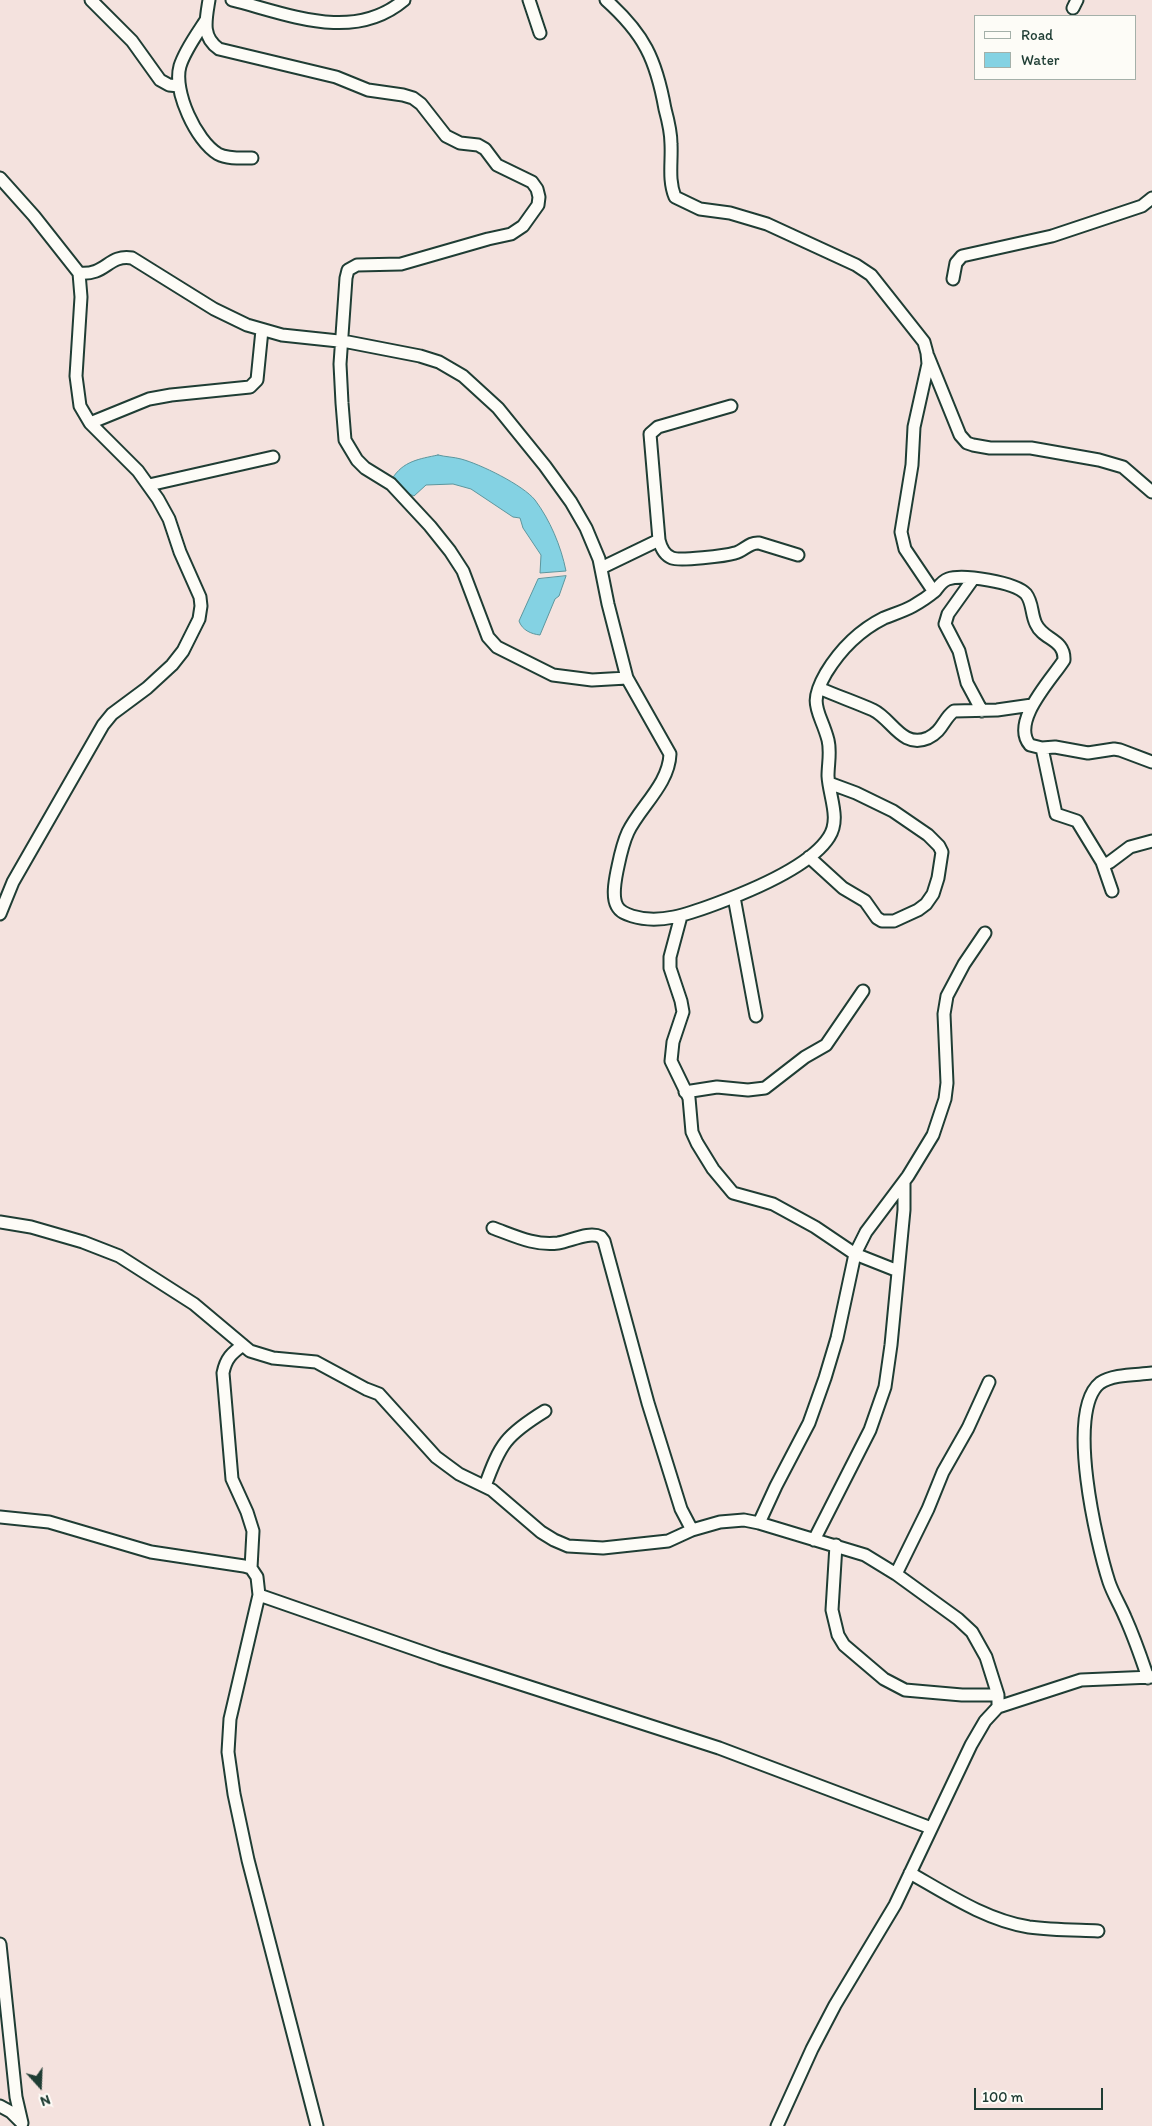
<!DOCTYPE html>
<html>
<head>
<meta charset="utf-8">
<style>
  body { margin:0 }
  #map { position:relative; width:1152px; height:2126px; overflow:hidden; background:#f4e2de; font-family:Itim,sans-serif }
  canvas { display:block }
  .legend { position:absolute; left:974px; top:15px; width:162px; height:65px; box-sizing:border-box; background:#fdfcf7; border:1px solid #a4b0a9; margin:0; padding:6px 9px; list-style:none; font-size:15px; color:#1f3d34 }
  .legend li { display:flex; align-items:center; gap:10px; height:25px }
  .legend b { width:25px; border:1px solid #a4b0a9 }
  .north { position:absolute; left:15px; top:2061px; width:50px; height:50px; -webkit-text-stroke:4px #fdfcf7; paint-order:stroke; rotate:160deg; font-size:14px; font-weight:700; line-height:20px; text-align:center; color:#1f3d34 }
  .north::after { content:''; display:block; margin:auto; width:18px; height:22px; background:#1f3d34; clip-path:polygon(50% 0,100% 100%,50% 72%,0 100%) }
  .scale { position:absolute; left:974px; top:2088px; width:129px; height:22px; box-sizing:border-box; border:2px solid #1f3d34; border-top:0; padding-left:6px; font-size:15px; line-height:18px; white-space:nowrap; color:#1f3d34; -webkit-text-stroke:4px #fdfcf7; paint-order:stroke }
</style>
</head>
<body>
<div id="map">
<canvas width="1152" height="2126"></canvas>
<ul class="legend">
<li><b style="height:6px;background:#fdfcf7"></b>Road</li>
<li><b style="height:14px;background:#84d2e3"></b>Water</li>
</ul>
<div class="north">N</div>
<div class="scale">100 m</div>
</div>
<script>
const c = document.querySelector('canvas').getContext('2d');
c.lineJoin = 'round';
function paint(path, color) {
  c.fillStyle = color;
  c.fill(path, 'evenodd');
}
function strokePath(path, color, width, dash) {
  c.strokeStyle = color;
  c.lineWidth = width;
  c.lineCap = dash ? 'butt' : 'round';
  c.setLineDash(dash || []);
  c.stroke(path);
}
const water = new Path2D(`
  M 438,455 C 446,457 454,457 461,459 C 480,464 523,485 535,500 C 550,520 561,546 566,571 L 540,573 L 541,555 L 523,528 L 520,518 L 513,517 L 471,489 L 453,484 L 426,485 L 414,496 L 405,492 L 392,479 C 403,461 419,459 438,455 Z
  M 566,576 L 559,596 L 555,599 L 540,635 C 531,634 522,630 519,621 L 538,579 Z`);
paint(water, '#84d2e3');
strokePath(water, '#5c969d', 1);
const minor = new Path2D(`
  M 91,0 L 132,41 L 160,80 L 169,85 L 179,86
  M 209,0 C 206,19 201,37 219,49 L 336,77 L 368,90 L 403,95 L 413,98 L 421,104 L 446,136 L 460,143 L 478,145 L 485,149 L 497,165 L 532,182 L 537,189 L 539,197 L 538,205 L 523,226 L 511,234 L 488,239 L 401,264 L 357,265 L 348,270 L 346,278 L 340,364 L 342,403 L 345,440 L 357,460 L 365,468 L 391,484 L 430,526 L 450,551 L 463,571 L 488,637 L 497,647 L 553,675 L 592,680 L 627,678
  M 232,0 C 288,14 353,43 404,0
  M 529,0 L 540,33
  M 606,0 C 644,34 656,59 665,109 C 668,120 671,132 671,144 C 672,162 668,180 675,197 L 700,209 L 730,213 L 767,224 L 856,265 L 871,275 L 924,342 L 927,353 L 928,364 L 914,427 L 912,465 L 901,532 L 905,549 L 934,592
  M 1073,8 L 1077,0
  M 206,20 C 197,34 185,50 180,66 C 173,91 196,141 218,154 C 227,159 242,158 252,158
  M 0,178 L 34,216 L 79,273 L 81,297 L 76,376 L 80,406 L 90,423 L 138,471 L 158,499 L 169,519 L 180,552 L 200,597 L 201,606 L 199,619 L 183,651 L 172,665 L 147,688 L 112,714 L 103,725 L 13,882 L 0,914
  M 79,273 C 106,276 108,254 132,258 L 214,309 L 247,325 L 282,335 L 348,342 L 420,356 L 439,362 L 463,376 L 498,408 L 545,466 L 571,502 L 586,528 L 599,559 L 608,604 L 627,678 L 670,754 C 669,784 640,807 628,832 C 622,845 620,857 617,871 C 615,881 612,897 617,906 C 620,912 626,914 632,916 C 661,925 691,913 718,903 C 750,891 810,867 829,837 C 841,819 829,796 828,776 C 828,764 831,752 828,740 C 820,710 807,706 826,673 C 840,650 860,630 884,618 C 894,614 904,611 913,606 C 920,602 929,596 935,591 C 939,586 942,581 948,579 C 963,574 1015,582 1026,594 C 1033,603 1031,614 1036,624 C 1043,640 1065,639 1064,660 C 1052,679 1010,722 1030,745 L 1042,748 L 1055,747 L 1088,753 L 1114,749 L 1120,750 L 1152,762
  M 953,279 L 956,263 L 962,256 L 1052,236 L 1142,206 L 1152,198
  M 928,356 L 960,435 L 967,443 L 973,445 L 990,448 L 1031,448 L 1099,460 L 1123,467 L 1152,492
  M 731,406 L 658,427 L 650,434 L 659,540 C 661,548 664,555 672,558 C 680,561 725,556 735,553 C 744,551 749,542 759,543 L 798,555
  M 90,423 L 149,399 L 171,395 L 250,387 L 257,380 L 262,330
  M 149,485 L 273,457
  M 601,568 L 659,540
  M 973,579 L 948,614 L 945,624 L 959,651 L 967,683 L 982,711
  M 819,688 C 837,696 855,702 873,710 C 892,719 902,749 928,738 C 943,731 943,719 954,711 L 997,710 L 1032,705
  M 1042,748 L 1056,814 L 1077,821 L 1102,862 L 1106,864 L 1110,862 L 1130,847 L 1152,841
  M 809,857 L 843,888 L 865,901 L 877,918 L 882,921 L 894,921 L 918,910 L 926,904 L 933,894 L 938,878 L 942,852 L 939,846 L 928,835 L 893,811 L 856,793 L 829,783
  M 1102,862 L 1112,891
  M 734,897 L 756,1016
  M 681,916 L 670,957 L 670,968 L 681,1001 L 683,1012 L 673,1042 L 671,1061 L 689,1098 L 692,1132 L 697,1143 L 713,1169 L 733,1193 L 773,1204 L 815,1227 L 855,1254 L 898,1271
  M 685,1092 L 717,1087 L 748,1090 L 765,1088 L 805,1057 L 826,1045 L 863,991
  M 0,1222 L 31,1227 L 83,1242 L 119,1256 L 194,1304 L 250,1351 L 273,1358 L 316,1362 L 366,1389 L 379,1394 L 436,1457 L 459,1474 L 492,1490 L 541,1532 L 554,1540 L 568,1546 L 603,1548 L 668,1541 L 692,1530 L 720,1522 L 744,1520 L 759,1523 L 865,1555 L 896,1574 L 958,1619 L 972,1632 L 986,1657 L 998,1695 L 998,1707
  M 493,1228 C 515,1236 535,1246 558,1243 C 571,1241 589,1231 601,1237 L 604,1241 L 648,1403 L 681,1509 L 692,1530
  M 243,1345 C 232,1353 226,1358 223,1373 L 232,1479 L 247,1512 L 253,1531 L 251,1568
  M 485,1486 C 500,1444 506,1435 545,1411
  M 0,1517 L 49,1522 L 151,1552 L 244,1566 L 251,1568 L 257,1577 L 259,1595 L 230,1719 L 228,1752 L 234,1794 L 248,1860 L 317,2126
  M 759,1523 L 776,1486 L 809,1423 L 825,1378 L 837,1338 L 855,1254 L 866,1232 L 908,1176 L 933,1135 L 945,1099 L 947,1083 L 944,1014 L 947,996 L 964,964 L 985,933
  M 814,1540 L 870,1430 L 885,1387 L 891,1345 L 904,1210 L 904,1182
  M 836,1545 L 832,1610 L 838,1635 L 844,1645 L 884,1679 L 905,1690 L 962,1695 L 998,1695
  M 896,1574 L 928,1509 L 943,1472 L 968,1428 L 989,1382
  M 259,1595 L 440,1658 L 719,1748 L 931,1828
  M 1148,1678 C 1141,1657 1134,1637 1125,1617 C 1120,1605 1113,1594 1109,1582 C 1097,1545 1065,1411 1100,1383 C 1113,1374 1137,1375 1152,1373
  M 910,1873 C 947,1894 986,1920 1029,1927 C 1052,1930 1076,1930 1098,1931
  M 0,1944 L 16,2097 L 22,2123
  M 0,2106 L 11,2112 L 22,2123
  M 777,2126 L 812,2049 L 835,2005 L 895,1905 L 971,1745 L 985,1721 L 998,1707 L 1081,1680 L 1152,1677`);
strokePath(minor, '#1f3d34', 15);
strokePath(minor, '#fdfcf7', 11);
</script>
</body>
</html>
